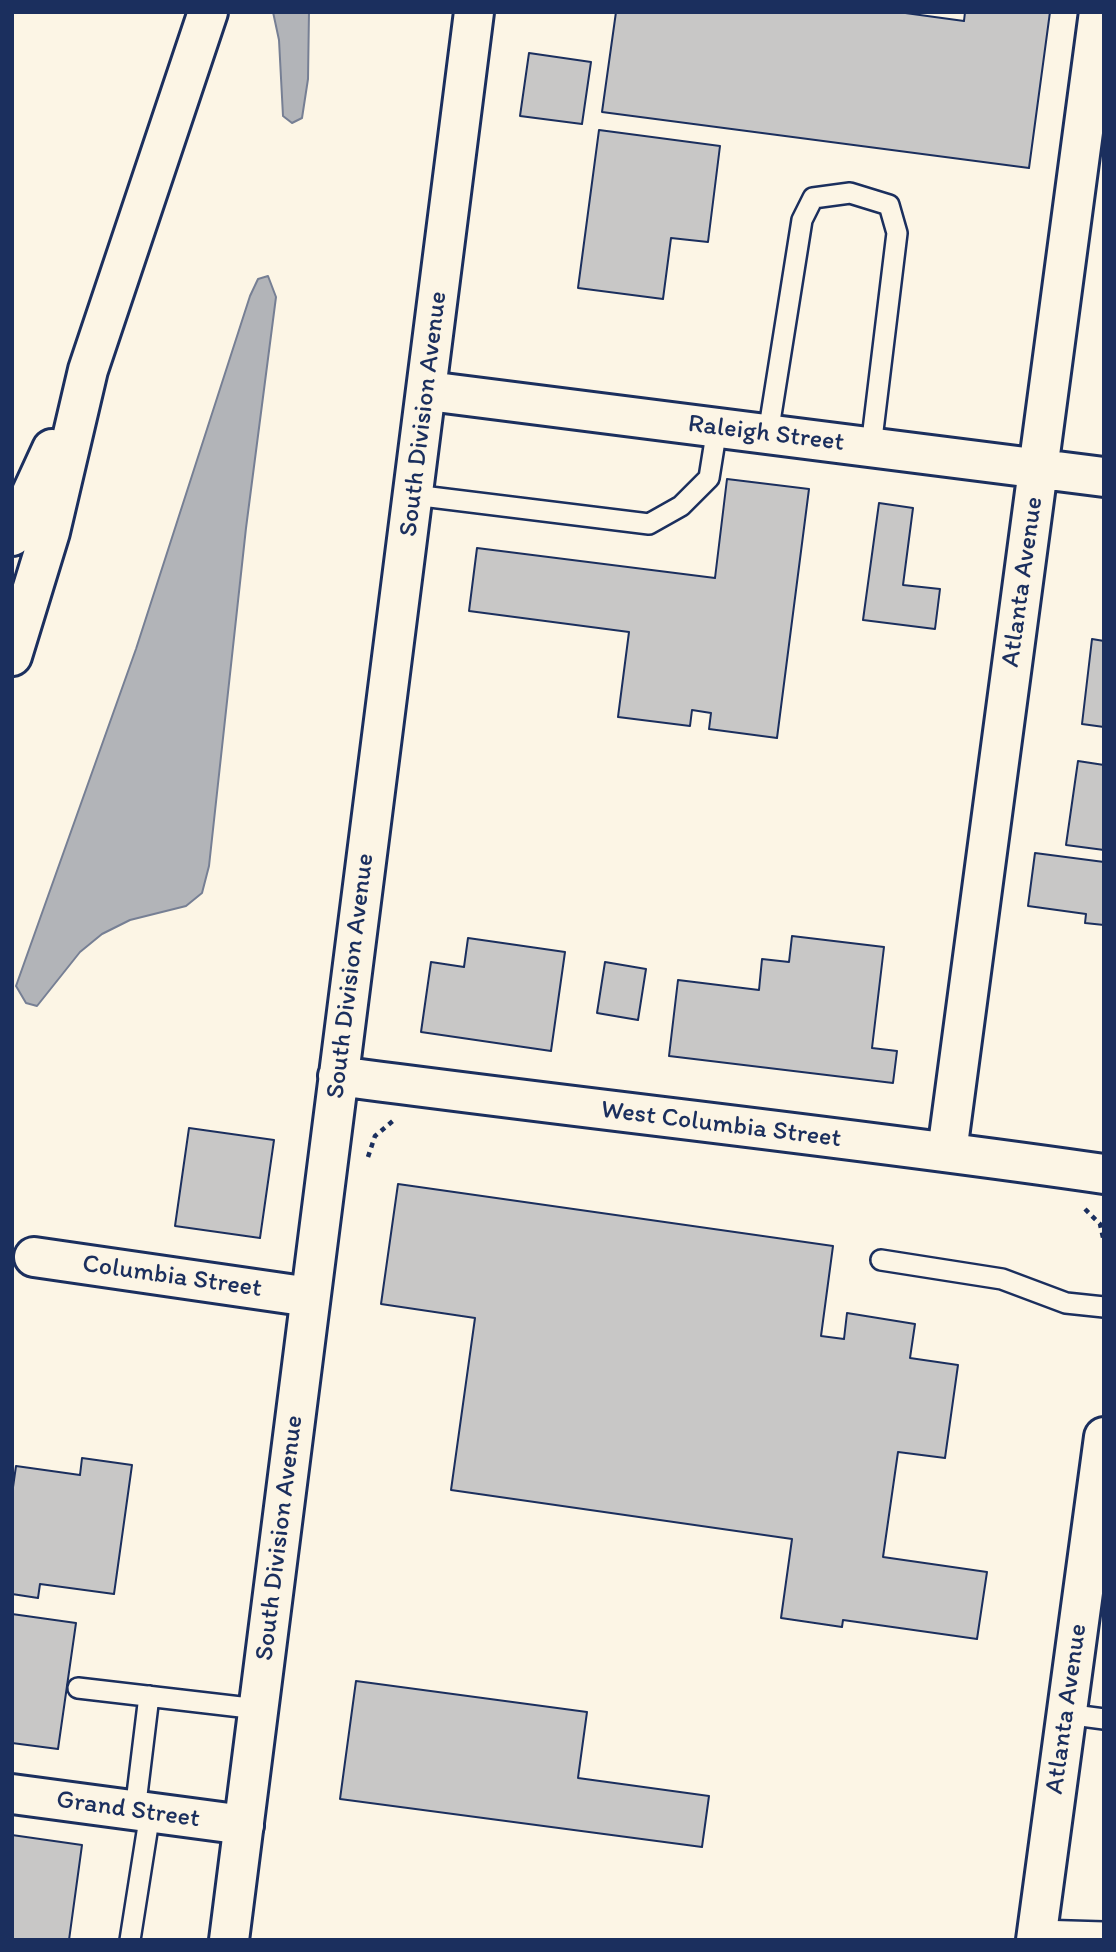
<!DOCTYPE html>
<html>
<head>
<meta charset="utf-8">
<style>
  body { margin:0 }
  #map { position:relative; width:1116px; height:1952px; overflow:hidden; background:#fcf5e5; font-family:Itim,sans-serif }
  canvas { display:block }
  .frame { position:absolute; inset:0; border:14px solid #1b2f5e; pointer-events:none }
</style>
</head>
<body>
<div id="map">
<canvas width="1116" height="1952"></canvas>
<div class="frame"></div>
</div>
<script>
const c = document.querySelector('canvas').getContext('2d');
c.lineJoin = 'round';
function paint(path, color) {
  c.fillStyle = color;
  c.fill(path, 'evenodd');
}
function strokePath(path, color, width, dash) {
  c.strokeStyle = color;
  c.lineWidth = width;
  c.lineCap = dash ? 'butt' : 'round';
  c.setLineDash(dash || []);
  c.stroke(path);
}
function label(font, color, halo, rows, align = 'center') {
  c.font = font + ' Itim,sans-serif';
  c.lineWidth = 6;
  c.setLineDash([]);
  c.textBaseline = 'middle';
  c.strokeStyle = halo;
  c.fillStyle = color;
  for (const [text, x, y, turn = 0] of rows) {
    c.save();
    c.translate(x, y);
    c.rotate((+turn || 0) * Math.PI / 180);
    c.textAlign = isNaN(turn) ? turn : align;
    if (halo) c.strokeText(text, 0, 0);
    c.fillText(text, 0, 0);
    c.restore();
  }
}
const water = new Path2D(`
  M 273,12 L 309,12 L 308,79 L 302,118 L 292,123 L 283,116 L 279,40 Z
  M 268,276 L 276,297 L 246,528 L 209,866 L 202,893 L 186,906 L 130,920 L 102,934 L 80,952 L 37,1006 L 26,1003 L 16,986 L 136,649 L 250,296 L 258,279 Z`);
paint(water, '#b2b4b8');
strokePath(water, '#767f94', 2);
const building = new Path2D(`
  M 616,12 L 898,12 L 964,21 L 965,12 L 1050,12 L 1029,168 L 602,112 Z
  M 529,53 L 591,62 L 582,124 L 520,116 Z
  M 599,130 L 720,146 L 708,242 L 671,238 L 663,299 L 578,288 Z
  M 727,479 L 809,489 L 777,738 L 709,729 L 711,713 L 692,710 L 690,726 L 618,717 L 629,632 L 469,611 L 477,548 L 715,578 Z
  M 879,503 L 913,508 L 903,585 L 940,589 L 935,629 L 863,620 Z
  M 1092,639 L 1104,641 L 1104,727 L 1082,724 Z
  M 1078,761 L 1104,765 L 1104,850 L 1066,845 Z
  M 1035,853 L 1104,862 L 1104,925 L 1085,923 L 1086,914 L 1028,906 Z
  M 792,936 L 884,947 L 872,1048 L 897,1051 L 893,1083 L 669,1056 L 678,980 L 759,990 L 762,959 L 789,962 Z
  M 468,938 L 565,952 L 551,1051 L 421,1032 L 431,962 L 464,967 Z
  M 605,962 L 646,969 L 638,1020 L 597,1013 Z
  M 189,1128 L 274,1140 L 260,1238 L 175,1226 Z
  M 398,1184 L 833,1246 L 821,1336 L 844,1339 L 847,1313 L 915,1324 L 910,1358 L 958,1365 L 945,1458 L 898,1452 L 883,1557 L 987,1572 L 977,1639 L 843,1620 L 842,1627 L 781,1618 L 792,1539 L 451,1490 L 475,1318 L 381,1304 Z
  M 82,1458 L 132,1465 L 114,1594 L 40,1584 L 38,1598 L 12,1594 L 12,1494 L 16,1466 L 80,1475 Z
  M 12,1614 L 76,1623 L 58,1749 L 12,1743 Z
  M 356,1681 L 587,1712 L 578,1778 L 709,1796 L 702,1847 L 340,1799 Z
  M 12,1835 L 82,1845 L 69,1940 L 12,1940 Z`);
paint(building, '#c8c7c6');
strokePath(building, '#1b2f5e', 2);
const lane = new Path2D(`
  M 768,434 L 802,220 L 813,198 L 850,193 L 889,205 L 897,233 L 871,447
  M 414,495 L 649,524 L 681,506 L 709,478 L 717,428
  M 881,1260 L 1002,1279 L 1066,1303 L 1104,1307
  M 78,1688 L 258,1709
  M 1066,1714 L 1104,1719
  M 135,1811 L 149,1696
  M 1037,1930 L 1104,1932
  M 130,1940 L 150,1813`);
const street = new Path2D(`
  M 428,391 L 1104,477
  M 947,1152 L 1099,12
  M 34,1257 L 310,1297
  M 12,1794 L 244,1825
  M 1036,1940 L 1104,1437`);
const secondary = new Path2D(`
  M 338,1076 C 593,1110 849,1137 1104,1174
  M 229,1940 L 474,12`);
const highway = new Path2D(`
  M 12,536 L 52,449
  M 12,656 L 50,532 L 88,370 L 208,12`);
strokePath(lane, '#1b2f5e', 24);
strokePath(street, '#1b2f5e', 44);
strokePath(secondary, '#1b2f5e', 44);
strokePath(highway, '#1b2f5e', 44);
strokePath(new Path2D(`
  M 368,1157 L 375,1136 L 394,1120
  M 1085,1209 L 1100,1224 L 1104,1242`), '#1b2f5e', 4.5, [5, 5]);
strokePath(lane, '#fcf5e5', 19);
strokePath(street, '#fcf5e5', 38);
strokePath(secondary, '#fcf5e5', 38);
strokePath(highway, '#fcf5e5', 38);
label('26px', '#1b2f5e', '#fcf5e5', [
  ["South Division Avenue",424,414,-83],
  ["Raleigh Street",766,434,7],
  ["Atlanta Avenue",1023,582,-82],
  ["South Division Avenue",351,976,-83],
  ["West Columbia Street",721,1125,7],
  ["Columbia Street",172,1277,8],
  ["South Division Avenue",280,1538,-83],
  ["Atlanta Avenue",1067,1709,-82],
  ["Grand Street",128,1810,8]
]);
</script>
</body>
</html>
